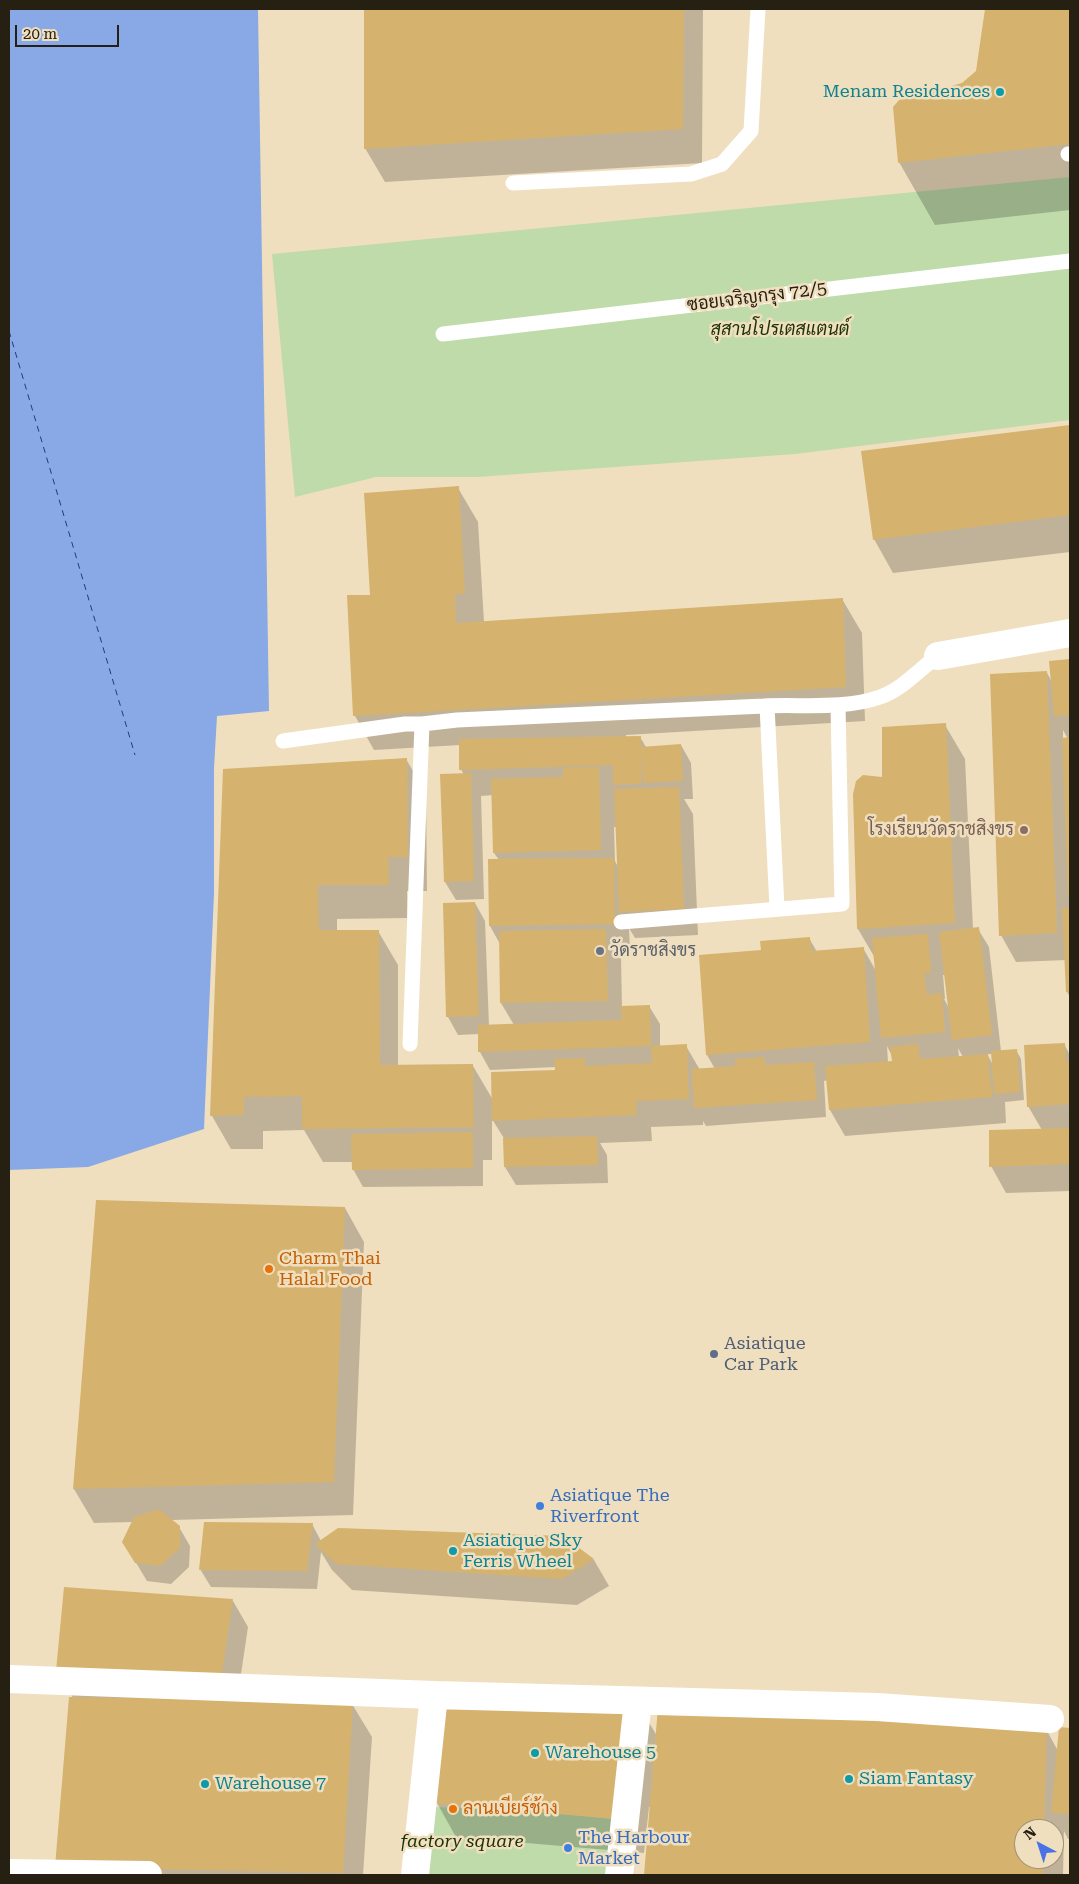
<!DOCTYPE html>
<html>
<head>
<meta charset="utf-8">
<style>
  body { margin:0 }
  #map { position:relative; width:1079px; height:1884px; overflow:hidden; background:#f0dfbe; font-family:"Roboto Serif",serif }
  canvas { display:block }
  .frame { position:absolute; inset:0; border:10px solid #262013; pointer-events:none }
  .north { position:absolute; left:1014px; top:1819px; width:50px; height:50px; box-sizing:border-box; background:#f0dfbe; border:1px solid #9f937a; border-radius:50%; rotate:320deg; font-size:14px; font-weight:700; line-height:20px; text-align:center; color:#262013 }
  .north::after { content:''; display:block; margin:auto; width:18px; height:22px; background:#4a72e5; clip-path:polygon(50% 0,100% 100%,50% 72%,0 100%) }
  .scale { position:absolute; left:15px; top:25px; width:104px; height:22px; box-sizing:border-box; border:2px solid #262013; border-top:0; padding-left:6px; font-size:15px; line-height:18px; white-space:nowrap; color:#262013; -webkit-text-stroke:4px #f0dfbe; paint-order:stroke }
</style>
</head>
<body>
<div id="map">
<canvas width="1079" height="1884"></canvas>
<div class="frame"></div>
<div class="north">N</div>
<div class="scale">20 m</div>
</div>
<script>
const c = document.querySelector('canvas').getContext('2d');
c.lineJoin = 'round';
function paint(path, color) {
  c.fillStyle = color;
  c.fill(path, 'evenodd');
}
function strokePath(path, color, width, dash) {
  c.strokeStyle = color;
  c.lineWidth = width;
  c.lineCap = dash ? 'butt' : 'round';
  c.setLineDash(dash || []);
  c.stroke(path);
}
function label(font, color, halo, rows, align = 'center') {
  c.font = font + ' "Roboto Serif",Sarabun,serif';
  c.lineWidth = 5;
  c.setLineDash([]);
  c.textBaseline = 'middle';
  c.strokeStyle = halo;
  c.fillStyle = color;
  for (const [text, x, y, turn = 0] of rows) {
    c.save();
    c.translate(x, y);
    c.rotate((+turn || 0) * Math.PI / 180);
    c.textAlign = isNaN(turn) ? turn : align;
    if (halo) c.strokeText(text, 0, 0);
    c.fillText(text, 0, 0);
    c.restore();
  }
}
paint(new Path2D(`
  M 1070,177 L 1070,420 L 795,454 L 477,477 L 376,477 L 295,497 L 272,254 Z
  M 432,1807 L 523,1810 L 625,1820 L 619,1875 L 423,1875 Z`), '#bedba9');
paint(new Path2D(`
  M 9,9 L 258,9 L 269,711 L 217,716 L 214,768 L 214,893 L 204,1129 L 88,1167 L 9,1170 Z`), '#88a8e6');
paint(new Path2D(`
  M 366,9 L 703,9 L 702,163 L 385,182 L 365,148 Z
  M 986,9 L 1070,9 L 1070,210 L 935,225 L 899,162 L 963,84 L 977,72 Z
  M 1070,426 L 1070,552 L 893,573 L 874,539 L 862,452 Z
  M 458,488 L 478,522 L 484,622 L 842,599 L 862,633 L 865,721 L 626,735 L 626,737 L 640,737 L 646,747 L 681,745 L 691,763 L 693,799 L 684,799 L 693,814 L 698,935 L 635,938 L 629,928 L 630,950 L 617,950 L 621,957 L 622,1008 L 649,1006 L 660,1024 L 660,1047 L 686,1046 L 700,1070 L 715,1069 L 707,1055 L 762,951 L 809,938 L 817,952 L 863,948 L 876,971 L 875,958 L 858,929 L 884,778 L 945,725 L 965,759 L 973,929 L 978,929 L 989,947 L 1001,1051 L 1016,1050 L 1021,1059 L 1024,1100 L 1005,1102 L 1006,1123 L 845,1136 L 830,1110 L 828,1080 L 824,1081 L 826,1117 L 706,1126 L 703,1121 L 703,1125 L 651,1127 L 652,1141 L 600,1143 L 607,1155 L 608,1183 L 516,1185 L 505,1167 L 505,1140 L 492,1119 L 492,1160 L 483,1160 L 483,1186 L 363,1187 L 353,1169 L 353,1162 L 323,1162 L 304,1130 L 263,1131 L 263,1149 L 231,1149 L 212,1116 L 224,770 L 406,759 L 426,793 L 427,891 L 407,891 L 407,918 L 337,919 L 337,932 L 378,931 L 398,965 L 398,1066 L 473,1066 L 493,1100 L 556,1071 L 556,1067 L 490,1070 L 480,1052 L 479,1034 L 458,1035 L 448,1017 L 444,904 L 475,903 L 485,921 L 489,1026 L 514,1025 L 501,1003 L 500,944 L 490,926 L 499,860 L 494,853 L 493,795 L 481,796 L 484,899 L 456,900 L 445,882 L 442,776 L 464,775 L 461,769 L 460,745 L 374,750 L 355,716 L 372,596 ZM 614,827 L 616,827 L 618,867 L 615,861 ZM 943,975 L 946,975 L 950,1010 L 944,999 L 945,999 ZM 887,1046 L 892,1056 L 893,1062 L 888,1062 ZM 958,1048 L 963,1057 L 959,1057 ZM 987,1054 L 993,1054 L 993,1065 Z
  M 1070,660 L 1070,897 L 1069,895 L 1070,997 L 1067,992 L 1066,960 L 1016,962 L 1001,935 L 1047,673 L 1052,682 L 1050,662 ZM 1063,730 L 1068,739 L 1063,739 Z
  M 1064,1044 L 1070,1055 L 1070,1191 L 1006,1193 L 991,1166 L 1042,1130 L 1028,1106 Z
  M 345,1208 L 364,1242 L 353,1515 L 172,1520 L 179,1527 L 190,1546 L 189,1567 L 171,1584 L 147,1581 L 123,1541 L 133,1522 L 94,1523 L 74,1489 Z
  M 312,1524 L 321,1541 L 563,1538 L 594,1560 L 609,1586 L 577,1605 L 352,1590 L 332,1570 L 321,1552 L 317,1589 L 211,1587 L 200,1569 Z
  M 233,1601 L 248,1627 L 237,1701 L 352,1704 L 372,1737 L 363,1875 L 62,1875 L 73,1698 L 57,1670 Z
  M 637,1702 L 657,1736 L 1046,1729 L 1058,1751 L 1060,1729 L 1070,1730 L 1070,1839 L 1068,1839 L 1064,1831 L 1063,1875 L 646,1875 L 651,1807 L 649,1807 L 644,1853 L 456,1837 L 437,1803 ZM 1024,1829 L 1054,1829 L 1054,1859 L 1024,1859 Z`), '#0003');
strokePath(new Path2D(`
  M 9,331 L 135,755`), '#1a3d84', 1, [6, 5]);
paint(new Path2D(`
  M 364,9 L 684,9 L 683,129 L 364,149 Z
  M 985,9 L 1070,9 L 1070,144 L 898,163 L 893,107 L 899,100 L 962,83 L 976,71 Z
  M 1070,425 L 1070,515 L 873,540 L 861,451 Z
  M 459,486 L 465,594 L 455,594 L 456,623 L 843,598 L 846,687 L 353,716 L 347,595 L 370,595 L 364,493 Z
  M 1070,659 L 1070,715 L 1054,716 L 1049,661 Z
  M 1047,671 L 1057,933 L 999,936 L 990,674 Z
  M 946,723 L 955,923 L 857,929 L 853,794 L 856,781 L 863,775 L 882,777 L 882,727 Z
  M 641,736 L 641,747 L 681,744 L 683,781 L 643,783 L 642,750 L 641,784 L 613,785 L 613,765 L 459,770 L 459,739 Z
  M 1070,737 L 1070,896 L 1068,896 L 1062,738 Z
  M 407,758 L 408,857 L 388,857 L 389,885 L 318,885 L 319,930 L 379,930 L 380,1065 L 473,1064 L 474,1127 L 302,1129 L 302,1096 L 244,1097 L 244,1115 L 210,1116 L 223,769 Z
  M 599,767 L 601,850 L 493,853 L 491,779 L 563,777 L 563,768 Z
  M 471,773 L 474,881 L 444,882 L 440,774 Z
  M 679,787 L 684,909 L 619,912 L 614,789 Z
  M 614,858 L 615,924 L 489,926 L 488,859 Z
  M 475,902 L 479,1016 L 446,1017 L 443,903 Z
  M 1062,908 L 1070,908 L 1070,992 L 1066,992 Z
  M 979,927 L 992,1035 L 952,1040 L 939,932 Z
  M 606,929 L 608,1001 L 500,1003 L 499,931 Z
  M 928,934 L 931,973 L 924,974 L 927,995 L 942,993 L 945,1032 L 881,1038 L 872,938 Z
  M 810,937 L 811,951 L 864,947 L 870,1042 L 706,1055 L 699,955 L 761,950 L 760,941 Z
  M 650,1005 L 651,1046 L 687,1044 L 689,1099 L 636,1101 L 637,1115 L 492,1121 L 491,1072 L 555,1070 L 554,1059 L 585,1058 L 585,1066 L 652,1063 L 651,1046 L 478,1052 L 478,1025 L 622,1020 L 621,1006 Z
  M 1065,1043 L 1066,1062 L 1070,1061 L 1070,1104 L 1027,1107 L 1024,1045 Z
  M 918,1044 L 920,1059 L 988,1054 L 992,1097 L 829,1110 L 825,1066 L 892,1061 L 890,1047 Z
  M 1017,1049 L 1020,1092 L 994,1094 L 991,1051 Z
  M 764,1057 L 765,1065 L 814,1062 L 817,1100 L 694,1108 L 692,1069 L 735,1066 L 735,1059 Z
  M 1070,1128 L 1070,1164 L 989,1167 L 989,1130 Z
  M 473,1132 L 473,1168 L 352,1170 L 351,1134 Z
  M 597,1136 L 598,1165 L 504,1167 L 503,1138 Z
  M 96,1200 L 345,1207 L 334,1482 L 73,1489 Z
  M 159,1509 L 180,1526 L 180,1548 L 160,1566 L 135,1563 L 122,1542 L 134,1517 Z
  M 204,1522 L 313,1523 L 307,1571 L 199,1570 Z
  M 338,1528 L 563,1536 L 594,1559 L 562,1579 L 336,1564 L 315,1544 Z
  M 64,1587 L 233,1599 L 221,1679 L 56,1671 Z
  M 69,1697 L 353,1702 L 343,1873 L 55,1867 Z
  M 638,1701 L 625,1820 L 435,1803 L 441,1703 Z
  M 658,1707 L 1047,1728 L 1044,1829 L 1024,1829 L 1024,1859 L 1043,1859 L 1043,1875 L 644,1875 Z
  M 1059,1727 L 1070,1728 L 1070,1814 L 1051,1813 Z`), '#d5b26d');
strokePath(new Path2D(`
  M 1068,154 L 1070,154
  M 513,183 L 691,174 L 722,164 L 751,131 L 758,9
  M 443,334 L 1070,261
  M 767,706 L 777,908
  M 283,741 L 405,724 L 422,724 L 457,720 C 560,716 662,711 764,706 C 802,704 843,710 880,697 C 903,689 918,670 938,656
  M 621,922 L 842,904 L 838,705
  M 410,1044 L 422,724`), '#fff', 15);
strokePath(new Path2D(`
  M 938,656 L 1070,633
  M 9,1679 L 434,1695 L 877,1707 L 1050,1719
  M 9,1873 L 148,1875
  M 415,1875 L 434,1695
  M 619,1875 L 638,1701`), '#fff', 28);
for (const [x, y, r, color] of [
  [1000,92,5,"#0f9aa8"],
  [1024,830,5,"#8d6e63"],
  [600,951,5,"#6b7280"],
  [269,1269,5,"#e8710a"],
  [714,1354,5,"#5c6f8a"],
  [540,1506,5,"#3f7fe0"],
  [453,1551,5,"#0f9aa8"],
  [535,1753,5,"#0f9aa8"],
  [849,1779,5,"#0f9aa8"],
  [205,1784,5,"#0f9aa8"],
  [453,1809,5,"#e8710a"],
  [568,1848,5,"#3f7fe0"]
]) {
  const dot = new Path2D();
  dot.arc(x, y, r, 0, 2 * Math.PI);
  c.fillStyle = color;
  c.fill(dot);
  strokePath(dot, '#f0dfbe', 2);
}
label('18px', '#0d838f', '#f0dfbe', [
  ["Menam Residences",990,92,"right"],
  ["Asiatique Sky",463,1541],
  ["Ferris Wheel",463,1562],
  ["Warehouse 5",545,1753],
  ["Siam Fantasy",859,1779],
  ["Warehouse 7",215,1784]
], 'left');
label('18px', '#262013', '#f0dfbe', [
  ["ซอยเจริญกรุง 72/5",757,297,-7]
]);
label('italic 18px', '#1b3204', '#f0dfbe', [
  ["สุสานโปรเตสแตนต์",780,330],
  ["factory square",462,1842]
]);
label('18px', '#785e54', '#f0dfbe', [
  ["โรงเรียนวัดราชสิงขร",1014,830]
], 'right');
label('18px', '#5b616d', '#f0dfbe', [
  ["วัดราชสิงขร",610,951]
], 'left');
label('18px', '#c56008', '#f0dfbe', [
  ["Charm Thai",279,1259],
  ["Halal Food",279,1280],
  ["ลานเบียร์ช้าง",463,1809]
], 'left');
label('18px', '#4e5e75', '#f0dfbe', [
  ["Asiatique",724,1344],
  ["Car Park",724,1365]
], 'left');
label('18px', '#366cbe', '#f0dfbe', [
  ["Asiatique The",550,1496],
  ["Riverfront",550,1517],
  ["The Harbour",578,1838],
  ["Market",578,1859]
], 'left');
</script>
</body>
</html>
